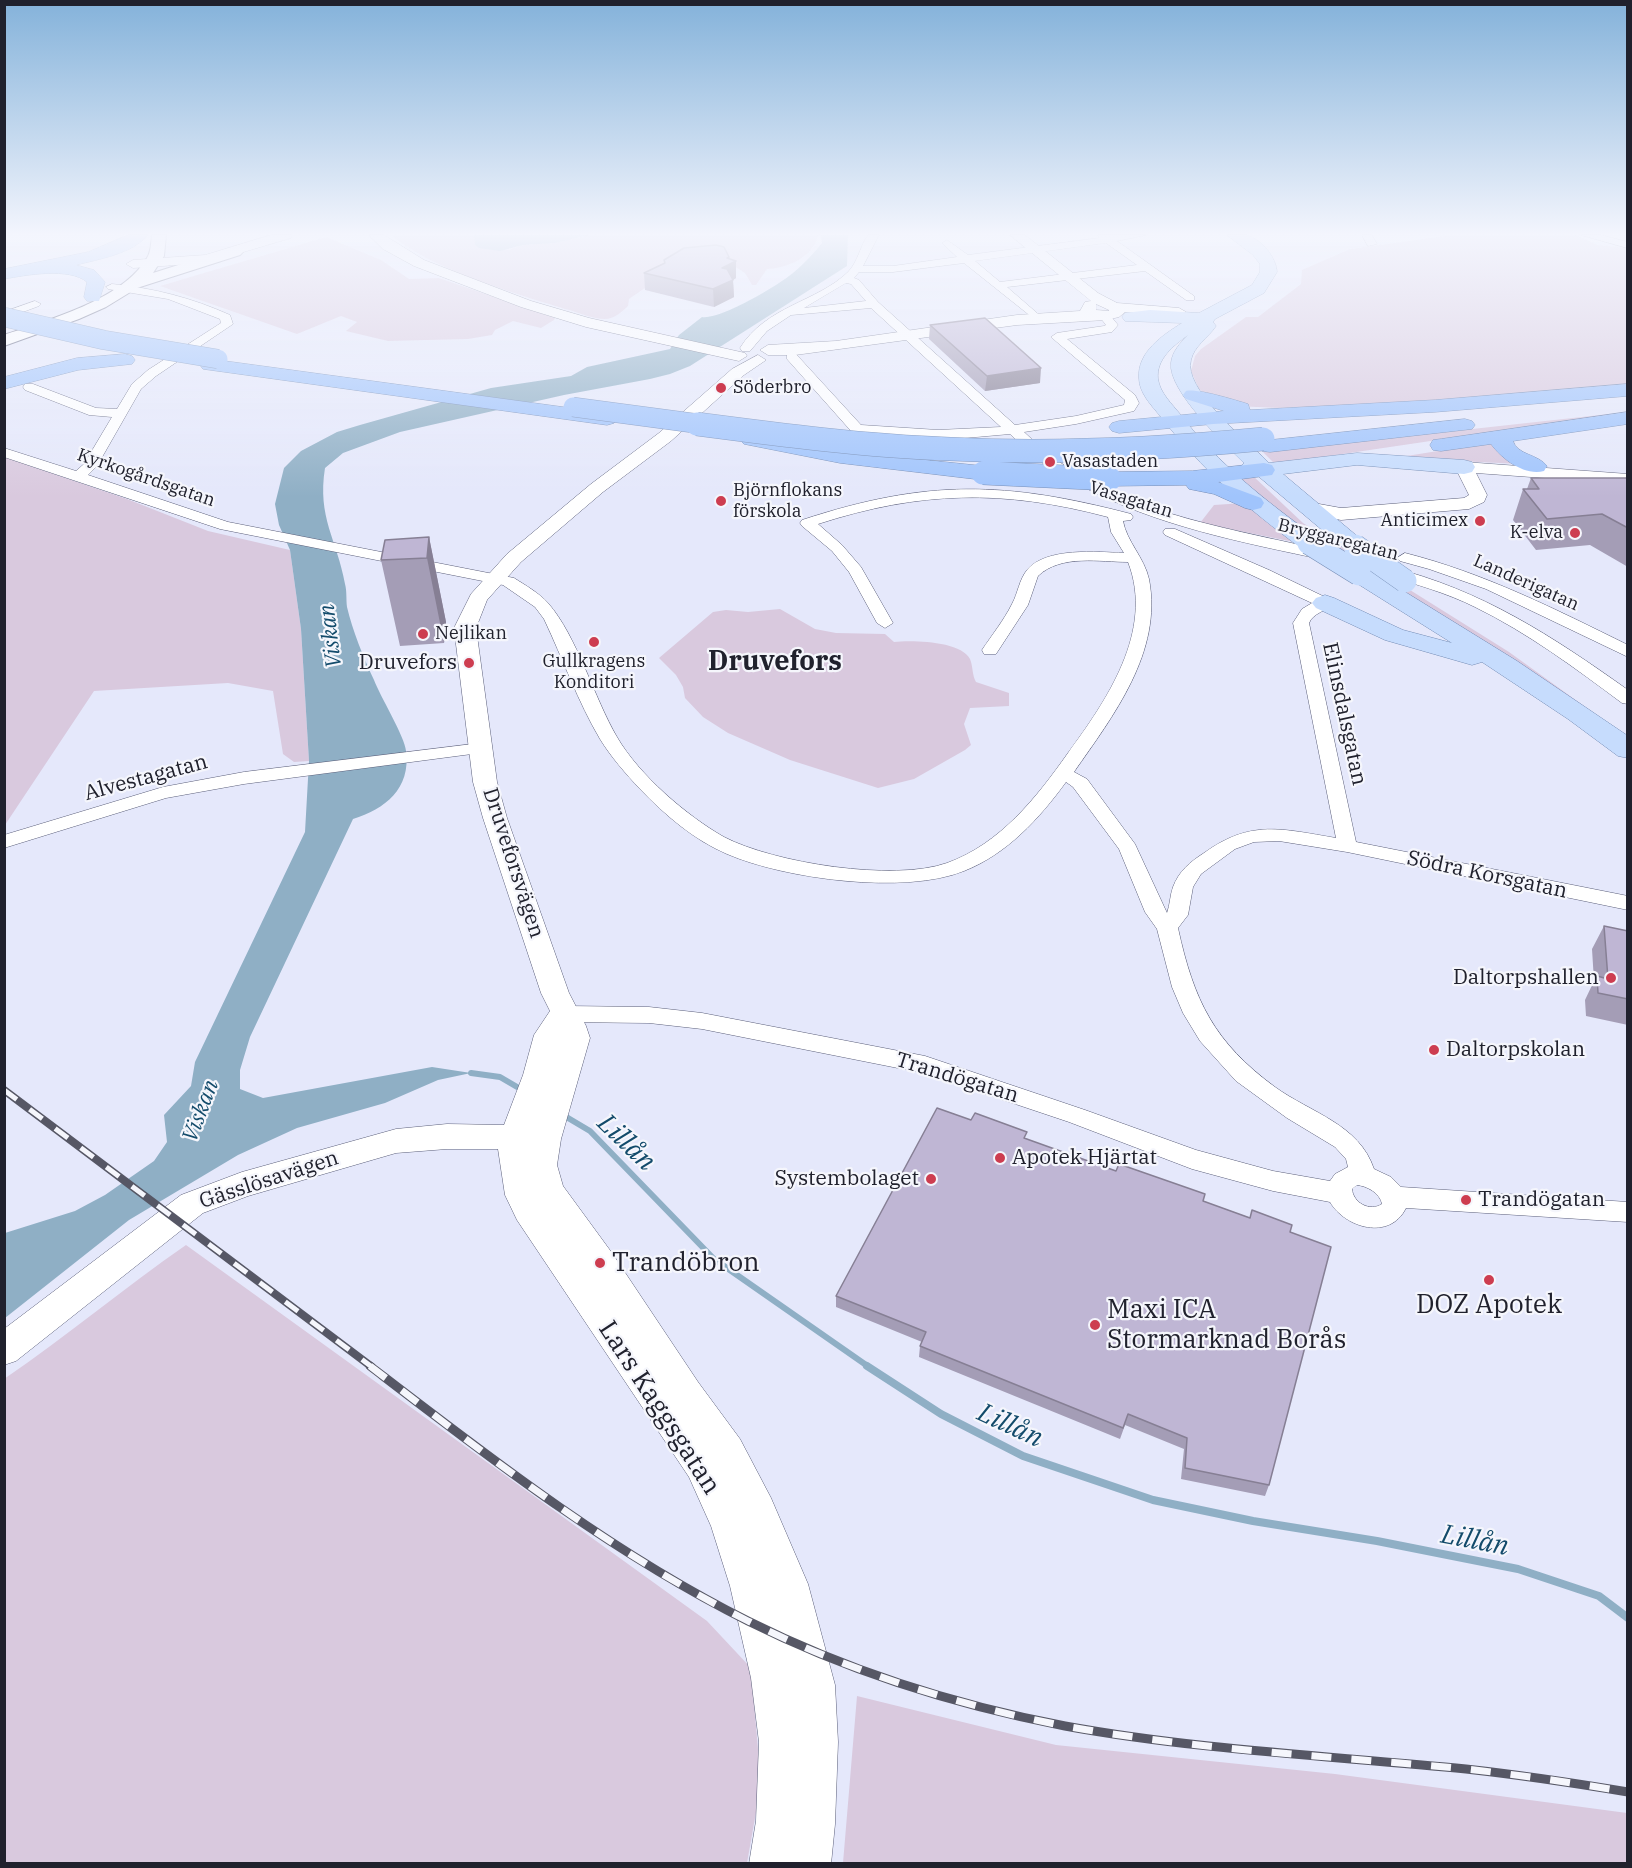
<!DOCTYPE html>
<html>
<head>
<meta charset="utf-8">
<style>
  body { margin:0 }
  #map { position:relative; width:1632px; height:1868px; overflow:hidden; background:#e5e8fb; font-family:"IBM Plex Serif",serif }
  canvas { display:block }
  .frame { position:absolute; inset:0; border:6px solid #20212d; pointer-events:none }
</style>
</head>
<body>
<div id="map">
<canvas width="1632" height="1868"></canvas>
<div class="frame"></div>
</div>
<script>
const c = document.querySelector('canvas').getContext('2d');
c.lineJoin = 'round';
function paint(path, color) {
  c.fillStyle = color;
  c.fill(path, 'evenodd');
}
function strokePath(path, color, width, dash) {
  c.strokeStyle = color;
  c.lineWidth = width;
  c.lineCap = dash ? 'butt' : 'round';
  c.setLineDash(dash || []);
  c.stroke(path);
}
function label(font, color, halo, rows, align = 'center') {
  c.font = font + ' "IBM Plex Serif",serif';
  c.lineWidth = 4.5;
  c.setLineDash([]);
  c.textBaseline = 'middle';
  c.strokeStyle = halo;
  c.fillStyle = color;
  for (const [text, x, y, turn = 0] of rows) {
    c.save();
    c.translate(x, y);
    c.rotate((+turn || 0) * Math.PI / 180);
    c.textAlign = isNaN(turn) ? turn : align;
    if (halo) c.strokeText(text, 0, 0);
    c.fillText(text, 0, 0);
    c.restore();
  }
}
paint(new Path2D(`
  M 392,235 L 474,235 L 475,240 L 508,250 L 523,245 L 555,243 L 589,235 L 818,235 C 813,258 787,268 767,269 L 756,285 L 752,285 L 745,273 L 731,264 L 645,288 L 629,299 L 628,306 C 622,312 614,319 605,319 C 593,319 580,313 569,310 C 522,296 427,268 392,235 Z
  M 1454,235 L 1575,235 L 1598,245 L 1627,248 L 1627,387 L 1454,402 L 1279,408 L 1235,406 L 1204,393 L 1199,389 L 1191,371 L 1195,356 L 1201,349 L 1246,317 L 1258,317 L 1301,284 L 1302,270 L 1350,249 Z
  M 326,237 L 381,260 L 409,279 L 439,278 L 555,318 L 554,320 L 541,328 L 513,321 L 495,330 L 492,335 L 468,339 L 388,341 L 346,331 L 357,322 L 341,316 L 297,334 L 160,286 Z
  M 1627,412 L 1275,464 L 1263,452 Z
  M 1494,442 L 1521,464 L 1394,458 Z
  M 5,457 L 127,499 L 208,531 L 290,550 L 301,629 L 309,761 L 294,762 L 283,754 L 273,691 L 228,683 L 94,691 L 5,825 Z
  M 1252,475 L 1303,523 L 1509,652 L 1627,737 L 1331,549 L 1232,477 Z
  M 1244,503 L 1304,544 L 1200,523 L 1214,505 Z
  M 780,609 L 815,629 L 836,633 L 885,634 L 894,642 C 912,640 961,641 970,659 C 973,666 972,675 976,682 L 1009,693 L 1009,706 L 970,708 L 964,724 L 971,745 L 965,750 L 914,779 L 878,788 L 790,760 L 728,733 L 703,717 L 685,698 L 683,687 L 676,675 L 659,658 L 713,612 L 726,610 L 748,612 Z
  M 186,1245 L 707,1621 L 751,1668 L 761,1784 L 747,1863 L 5,1863 L 4,1379 C 67,1336 124,1288 186,1245 Z
  M 857,1696 L 1056,1745 L 1335,1774 L 1627,1813 L 1627,1863 L 843,1863 Z`), '#d9c9de');
paint(new Path2D(`
  M 474,235 L 589,235 L 555,243 L 523,245 L 500,251 L 479,248 L 475,245 Z
  M 821,235 L 848,235 L 847,266 L 690,366 L 670,374 L 650,379 L 564,395 L 400,432 L 343,453 L 325,468 C 317,518 337,539 345,584 C 347,591 346,599 347,607 C 352,629 364,659 374,680 C 380,696 405,737 406,751 C 411,789 385,809 353,819 L 250,1037 L 240,1070 L 240,1089 L 263,1098 L 432,1067 L 471,1073 L 438,1080 L 385,1103 L 297,1128 L 238,1155 L 129,1220 L 5,1318 L 5,1233 L 75,1211 L 105,1195 L 154,1161 L 167,1142 L 164,1115 L 191,1086 L 195,1062 L 305,832 L 309,761 L 301,629 L 290,550 L 279,525 L 275,504 L 284,468 L 301,451 L 337,432 L 360,425 L 491,388 L 571,376 L 587,367 L 670,349 L 679,335 L 702,317 C 720,320 777,286 793,273 C 804,264 813,254 822,243 Z`), '#8fafc5');
strokePath(new Path2D(`
  M 471,1073 L 500,1077 L 524,1091
  M 563,1115 L 590,1131 L 714,1259 L 869,1367`), '#8fafc5', 6);
strokePath(new Path2D(`
  M 867,1366 L 941,1414 L 1023,1456 L 1153,1500 L 1253,1521 L 1377,1541 L 1518,1569 L 1599,1596 L 1628,1618`), '#8fafc5', 8);
const minor = new Path2D(`
  M 868,235 L 879,235 L 863,266 L 893,266 L 957,257 L 942,243 L 947,240 L 968,255 L 1099,238 L 1098,235 L 1146,235 L 1117,241 L 1194,296 L 1194,300 L 1186,300 L 1145,271 L 1007,287 L 1037,313 L 1039,315 L 1033,318 L 964,263 L 893,272 L 859,272 L 854,278 L 859,280 L 878,302 L 1015,425 L 1076,416 L 1124,405 L 1125,400 L 1051,337 L 1057,333 L 1104,326 L 1106,325 L 1099,316 L 1105,313 L 1109,314 L 1118,325 L 1112,332 L 1067,339 L 1135,395 L 1139,403 L 1134,411 L 1076,424 L 1024,432 C 1034,441 1044,451 1055,459 C 1135,517 1237,529 1330,552 L 1333,555 L 1330,558 L 1325,560 C 1241,542 1156,526 1080,485 C 1068,479 1055,473 1044,464 C 1032,455 1021,444 1010,434 L 965,438 L 911,438 L 876,436 L 851,431 L 787,359 L 787,353 L 795,353 L 861,425 L 938,430 L 1001,427 L 871,308 L 791,315 L 767,331 L 750,351 L 742,351 L 740,348 C 766,306 817,302 848,272 C 858,262 860,246 868,235 ZM 1106,243 L 1137,265 L 1000,282 L 975,261 ZM 846,283 L 851,284 L 866,301 L 804,308 Z
  M 1362,235 L 1372,235 L 1377,244 L 1368,246 Z
  M 1581,235 L 1601,235 L 1628,242 L 1628,248 Z
  M 112,284 C 154,288 192,298 230,315 L 233,324 L 156,376 L 141,389 L 97,466 L 88,475 L 228,522 L 514,578 C 525,585 539,593 548,603 C 577,636 594,698 617,737 C 639,775 687,816 724,837 C 774,863 894,882 947,863 C 1000,844 1037,797 1068,753 C 1106,701 1155,631 1128,562 C 1100,562 1061,554 1038,576 L 1028,605 L 996,654 L 984,654 L 982,650 C 992,635 1004,620 1012,604 C 1018,593 1019,580 1027,570 C 1046,547 1097,552 1124,553 L 1111,532 L 1108,517 C 1003,489 920,491 818,524 L 842,545 L 861,567 L 893,623 L 885,628 L 877,623 L 849,572 L 832,551 L 802,526 L 800,523 L 802,520 C 927,479 1005,481 1131,514 L 1133,517 L 1131,520 L 1123,521 C 1127,542 1144,557 1149,579 C 1163,652 1113,716 1074,772 L 1087,779 L 1135,844 L 1167,913 C 1170,905 1170,895 1173,887 C 1179,871 1190,862 1204,853 C 1251,819 1282,829 1336,838 L 1293,623 L 1302,609 L 1312,603 L 1165,535 L 1163,532 L 1165,529 L 1175,529 L 1269,570 L 1331,600 L 1333,603 C 1326,612 1314,612 1309,623 L 1356,842 L 1628,896 L 1628,910 L 1347,852 L 1279,841 L 1254,842 L 1235,849 L 1201,874 L 1193,887 L 1188,915 L 1178,928 C 1194,1001 1214,1042 1275,1087 C 1311,1113 1359,1124 1374,1169 L 1391,1177 L 1401,1187 L 1628,1202 L 1628,1222 L 1406,1208 C 1390,1241 1345,1228 1330,1202 L 1273,1191 L 1192,1169 L 1069,1122 L 923,1073 L 702,1029 L 649,1023 L 564,1022 L 556,1020 L 553,1014 L 556,1008 L 564,1006 L 649,1007 L 702,1013 L 925,1056 L 1085,1110 L 1196,1150 L 1273,1171 L 1330,1181 L 1335,1174 L 1348,1167 L 1346,1159 L 1335,1147 L 1287,1118 L 1236,1081 L 1200,1041 L 1183,1013 L 1172,987 L 1157,929 L 1145,912 L 1119,849 L 1073,787 L 1066,782 C 1039,819 1007,854 964,871 C 905,895 785,879 727,854 C 694,840 665,815 640,789 C 626,774 611,757 600,739 C 578,702 563,659 544,619 L 535,607 L 503,585 L 220,529 L 4,457 L 4,448 L 76,471 L 84,464 L 112,417 L 89,415 L 25,390 L 23,387 L 25,384 L 33,384 L 96,408 L 117,409 L 132,384 L 148,370 L 221,323 L 220,319 L 168,299 L 108,289 L 106,287 ZM 1357,1185 C 1367,1186 1380,1193 1382,1204 C 1370,1212 1353,1203 1352,1189 Z
  M 35,301 L 41,304 L 39,306 L 4,319 L 4,312 Z
  M 1405,553 C 1484,573 1555,609 1628,645 L 1628,657 L 1486,589 L 1429,569 L 1400,561 L 1397,558 Z
  M 1390,567 C 1482,590 1552,636 1628,690 L 1628,704 L 1622,703 C 1575,668 1528,633 1475,607 C 1447,593 1415,584 1385,575 L 1382,572 L 1385,569 Z
  M 481,743 L 487,744 L 490,748 L 487,752 L 244,784 L 166,798 L 4,848 L 4,835 L 163,787 L 244,772 Z`);
const tertiary = new Path2D(`
  M 271,235 L 292,235 L 291,238 L 206,263 L 133,268 L 126,264 L 133,260 L 205,255 Z
  M 369,235 L 384,235 L 424,260 L 531,301 L 589,318 L 745,353 L 747,356 L 739,361 L 586,327 L 521,307 L 414,266 L 383,249 Z
  M 1010,235 L 1025,235 L 1098,293 L 1117,303 L 1179,308 L 1186,312 L 1179,316 L 1125,312 L 1119,317 L 1106,320 L 1017,325 L 795,355 L 768,355 L 760,350 L 768,345 L 836,341 L 1017,315 L 1080,311 L 1085,302 L 1091,301 ZM 1096,304 L 1109,310 L 1109,311 L 1096,310 Z
  M 758,355 L 766,360 L 744,375 L 671,441 L 603,492 L 521,562 L 487,600 L 476,628 L 497,782 L 507,818 L 569,993 L 586,1026 L 590,1038 L 561,1139 L 557,1165 L 563,1186 L 612,1253 L 698,1382 L 740,1439 L 771,1498 L 808,1584 L 835,1685 L 838,1742 L 835,1824 L 831,1864 L 749,1864 L 756,1821 L 759,1742 L 751,1678 L 730,1586 L 711,1526 L 689,1477 L 517,1220 L 505,1195 L 498,1149 L 447,1149 L 396,1153 L 248,1196 L 203,1213 L 16,1361 L 4,1365 L 4,1329 L 181,1195 L 242,1172 L 396,1129 L 447,1124 L 504,1125 L 523,1075 L 534,1035 L 550,1011 L 541,993 L 483,818 L 473,782 L 454,628 L 471,594 L 507,554 L 591,484 L 659,433 L 732,369 Z
  M 1464,462 L 1628,474 L 1628,484 L 1476,473 L 1487,495 L 1484,502 L 1469,509 L 1341,520 L 1301,512 L 1299,508 L 1301,504 L 1308,502 L 1341,508 L 1464,498 L 1469,495 L 1455,467 L 1458,463 Z`);
const secondary = new Path2D(`
  M 152,235 L 166,235 L 164,256 L 153,273 L 235,247 L 243,252 L 240,255 L 137,288 L 106,307 L 79,319 L 4,346 L 4,335 C 48,320 122,300 147,258 C 151,252 151,243 152,235 Z`);
const primary = new Path2D(`
  M 1227,235 C 1233,235 1241,234 1247,235 C 1262,240 1276,257 1277,272 L 1264,293 L 1215,319 L 1213,322 L 1216,326 C 1208,338 1194,346 1191,360 C 1183,388 1243,438 1262,456 L 1269,463 L 1357,453 L 1464,460 L 1472,462 L 1475,467 L 1472,472 L 1464,474 L 1357,465 L 1283,474 L 1363,541 L 1367,546 L 1363,551 L 1355,553 L 1347,551 L 1258,476 L 1243,473 L 1240,468 L 1244,463 C 1225,444 1168,391 1171,363 C 1172,352 1180,343 1188,335 C 1173,346 1156,359 1158,379 C 1160,393 1172,404 1180,414 C 1218,464 1267,502 1317,538 L 1321,543 L 1317,548 L 1309,550 L 1301,548 C 1248,509 1201,469 1161,417 C 1152,406 1139,393 1139,378 C 1137,352 1163,335 1182,323 L 1125,321 L 1122,317 L 1125,313 L 1150,310 L 1199,313 L 1252,285 L 1260,272 L 1260,264 L 1253,255 Z
  M 1359,567 L 1368,569 L 1517,661 L 1628,736 L 1628,758 L 1618,756 L 1568,719 L 1482,662 L 1472,665 L 1385,640 L 1316,608 L 1312,603 L 1316,598 L 1325,595 L 1334,598 L 1403,630 L 1452,643 L 1350,579 L 1347,574 L 1350,569 Z`);
const motorway = new Path2D(`
  M 128,235 L 148,235 C 132,254 99,259 76,265 L 94,270 L 105,282 L 99,301 L 87,301 L 84,297 L 87,282 C 69,267 26,275 4,279 L 4,269 L 88,252 Z
  M 125,354 L 132,356 L 135,360 L 132,364 L 78,370 L 4,389 L 4,377 L 77,358 Z
  M 210,359 L 607,413 L 614,415 L 617,419 L 614,423 L 607,425 L 203,369 L 200,365 L 203,361 Z
  M 1628,384 L 1628,396 L 1435,412 L 1213,424 L 1119,433 L 1112,431 L 1109,427 L 1112,423 L 1119,421 L 1224,411 L 1186,399 L 1183,395 L 1186,391 C 1196,388 1235,400 1248,404 L 1250,410 L 1435,400 Z
  M 1628,412 L 1628,424 L 1513,441 C 1517,455 1538,454 1547,466 L 1544,471 C 1524,476 1502,459 1491,444 L 1441,451 L 1433,450 L 1430,445 L 1433,440 L 1441,439 Z
  M 1465,419 L 1472,421 L 1475,425 L 1472,429 L 1270,452 L 1262,451 L 1259,446 L 1262,441 L 1270,440 Z
  M 751,434 L 840,451 L 983,466 L 991,468 L 994,473 L 991,478 L 983,480 L 840,463 L 744,444 L 740,440 L 744,436 Z
  M 1264,463 L 1272,465 L 1275,470 L 1272,475 L 1218,482 L 1261,498 L 1264,503 L 1261,508 L 1253,510 L 1245,508 L 1214,494 L 1189,489 L 1186,485 L 1110,486 L 1102,484 L 1099,479 L 1102,474 L 1110,472 L 1192,471 Z`);
strokePath(minor, '#5b5f7a', 1);
strokePath(tertiary, '#5b5f7a', 1);
strokePath(secondary, '#5b5f7a', 2);
strokePath(primary, '#738bb4', 1);
strokePath(motorway, '#738bb4', 1);
paint(minor, '#fff');
paint(tertiary, '#fff');
paint(secondary, '#fff');
paint(primary, '#c6dcfd');
paint(motorway, '#a0c4fc');
const railFar1 = new Path2D(`
  M 4,1090 L 372,1367`);
const rail = new Path2D(`
  M 370,1366 C 490,1458 612,1553 748,1621 C 848,1671 956,1705 1065,1726 C 1197,1750 1332,1756 1466,1769 C 1520,1775 1574,1783 1628,1792`);
strokePath(railFar1, '#565765', 8);
strokePath(rail, '#565765', 9);
strokePath(railFar1, '#f5f6fc', 5, [16]);
strokePath(rail, '#f5f6fc', 7, [20]);
const primaryBridge = new Path2D(`
  M 1309,543 L 1359,574
  M 1355,546 L 1405,581`);
const motorwayBridgeFar1 = new Path2D(`
  M 4,317 L 104,340 L 218,359
  M 573,407 L 708,425`);
const motorwayBridge = new Path2D(`
  M 697,424 C 781,435 865,446 950,449 C 1054,454 1159,449 1263,439
  M 983,473 L 1110,479`);
strokePath(primaryBridge, '#738bb4', 24, []);
strokePath(motorwayBridgeFar1, '#738bb4', 20, []);
strokePath(motorwayBridge, '#738bb4', 24, []);
strokePath(primaryBridge, '#c6dcfd', 23);
strokePath(motorwayBridgeFar1, '#a0c4fc', 19);
strokePath(motorwayBridge, '#a0c4fc', 23);
paint(new Path2D(`
  M 729,257 L 736,278 L 733,280 L 734,297 L 714,307 L 645,290 L 644,273 L 664,263 L 664,260 Z
  M 930,325 L 1040,383 L 985,391 L 929,339 Z
  M 1531,478 L 1628,478 L 1628,567 L 1590,545 L 1536,550 L 1513,520 L 1523,489 L 1527,489 Z
  M 429,537 L 446,622 L 444,643 L 400,646 L 381,560 Z
  M 1604,926 L 1628,931 L 1628,1025 L 1586,1016 L 1585,1000 L 1594,981 L 1592,949 Z
  M 1026,1139 L 1116,1171 L 1205,1194 L 1203,1201 L 1290,1232 L 1269,1485 L 1265,1496 L 1181,1479 L 1184,1449 L 1125,1425 L 1120,1439 L 919,1357 L 920,1346 L 922,1342 L 836,1307 L 836,1296 Z`), '#a49db6');
paint(new Path2D(`
  M 729,257 L 729,264 L 736,261 L 736,278 L 733,280 L 734,297 L 714,307 L 713,289 L 727,258 Z
  M 1041,368 L 1040,383 L 985,391 L 987,376 Z
  M 429,537 L 446,622 L 444,643 L 427,558 Z`), '#867f94');
const building = new Path2D(`
  M 716,245 L 724,247 L 729,257 L 727,258 L 736,261 L 722,268 L 727,269 L 733,280 L 713,289 L 644,273 L 665,263 L 664,260 L 684,248 Z
  M 985,318 L 1041,368 L 987,376 L 930,325 Z
  M 1531,478 L 1628,478 L 1628,528 L 1602,514 L 1547,519 L 1523,489 L 1539,489 Z
  M 429,537 L 427,558 L 381,560 L 385,540 Z
  M 1604,926 L 1628,931 L 1628,999 L 1598,993 L 1597,976 L 1608,979 Z
  M 937,1108 L 971,1120 L 975,1113 L 1027,1132 L 1024,1138 L 1116,1171 L 1119,1164 L 1205,1194 L 1203,1201 L 1250,1218 L 1252,1210 L 1292,1225 L 1290,1232 L 1331,1247 L 1269,1485 L 1185,1468 L 1187,1438 L 1128,1414 L 1123,1428 L 920,1346 L 926,1332 L 836,1296 Z`);
paint(building, '#bfb6d4');
strokePath(building, '#867f94', 1.5);
const sky = c.createLinearGradient(0, 0, 0, 497);
sky.addColorStop(0, '#84b2da');
sky.addColorStop(0.47, '#f3f5fd');
sky.addColorStop(1, '#f3f5fd00');
c.fillStyle = sky;
c.fillRect(0, 0, 1632, 497);
for (const [x, y, r, color] of [
  [721,388,6,"#cd3d50"],
  [1050,462,6,"#cd3d50"],
  [721,501,6,"#cd3d50"],
  [1480,521,6,"#cd3d50"],
  [1575,533,6,"#cd3d50"],
  [423,634,6,"#cd3d50"],
  [594,642,6,"#cd3d50"],
  [469,663,6,"#cd3d50"],
  [1611,978,6,"#cd3d50"],
  [1434,1050,6,"#cd3d50"],
  [1000,1158,6,"#cd3d50"],
  [931,1179,6,"#cd3d50"],
  [1466,1200,6,"#cd3d50"],
  [600,1263,6,"#cd3d50"],
  [1489,1280,6,"#cd3d50"],
  [1095,1325,6,"#cd3d50"]
]) {
  const dot = new Path2D();
  dot.arc(x, y, r, 0, 2 * Math.PI);
  c.fillStyle = color;
  c.fill(dot);
  strokePath(dot, '#f5f6fc', 2);
}
label('18px', '#20212d', '#f5f6fc', [
  ["Söderbro",733,388],
  ["Vasastaden",1062,462],
  ["Björnflokans",733,491],
  ["förskola",733,512],
  ["Anticimex",1468,521,"right"],
  ["K-elva",1563,533,"right"],
  ["Nejlikan",435,634],
  ["Gullkragens",594,662,"center"],
  ["Konditori",594,683,"center"]
], 'left');
label('18px', '#20212d', '#f5f6fc', [
  ["Kyrkogårdsgatan",146,478,19],
  ["Vasagatan",1131,500,17],
  ["Bryggaregatan",1338,540,14],
  ["Landerigatan",1526,583,24]
]);
label('21px', '#20212d', '#f5f6fc', [
  ["Druvefors",457,663],
  ["Daltorpshallen",1599,978],
  ["Daltorpskolan",1446,1050,"left"],
  ["Apotek Hjärtat",1012,1158,"left"],
  ["Systembolaget",919,1179],
  ["Trandögatan",1478,1200,"left"]
], 'right');
label('21px', '#20212d', '#f5f6fc', [
  ["Elinsdalsgatan",1344,714,78],
  ["Alvestagatan",146,778,-15],
  ["Druveforsvägen",513,863,72],
  ["Södra Korsgatan",1487,875,12],
  ["Trandögatan",957,1078,17],
  ["Gässlösavägen",269,1180,-18]
]);
label('italic 22px', '#134b6b', '#f5f6fc', [
  ["Viskan",331,636,-97],
  ["Viskan",201,1111,-69]
]);
label('26px', '#20212d', '#f5f6fc', [
  ["Trandöbron",612,1263],
  ["DOZ Apotek",1489,1305,"center"],
  ["Maxi ICA",1107,1310],
  ["Stormarknad Borås",1107,1340]
], 'left');
label('26px', '#20212d', '#f5f6fc', [
  ["Lars Kaggsgatan",659,1408,57]
]);
label('bold 27px', '#20212d', '#f5f6fc', [
  ["Druvefors",775,662]
]);
label('italic 27px', '#134b6b', '#f5f6fc', [
  ["Lillån",626,1143,44],
  ["Lillån",1010,1426,25],
  ["Lillån",1475,1541,11]
]);
</script>
</body>
</html>
